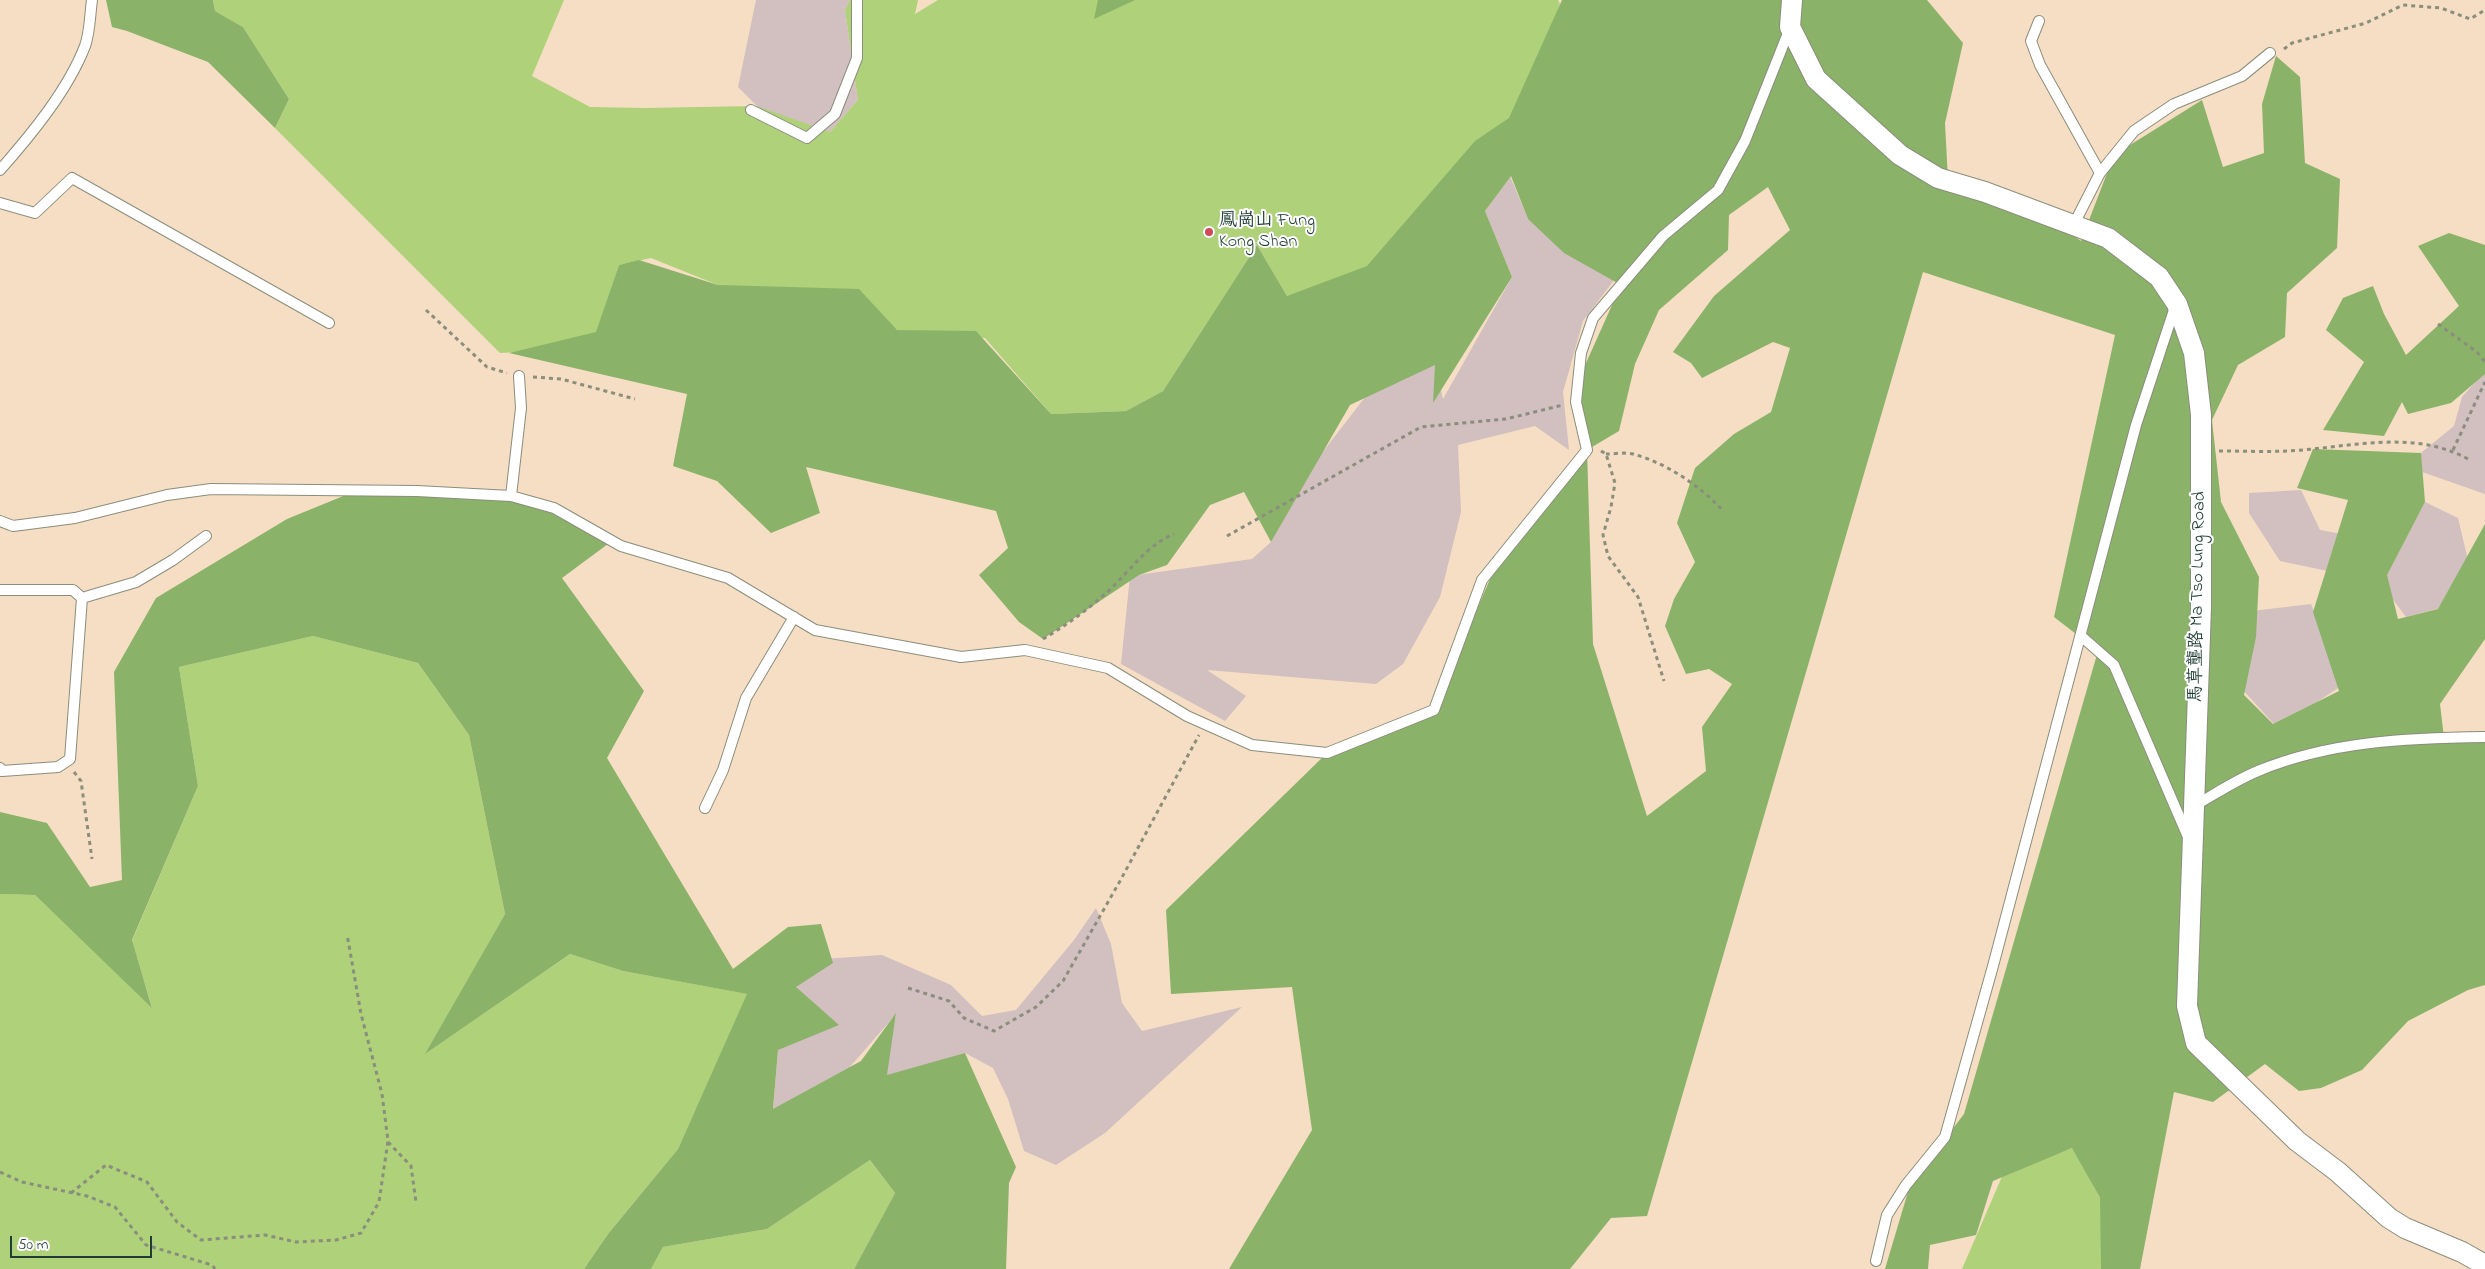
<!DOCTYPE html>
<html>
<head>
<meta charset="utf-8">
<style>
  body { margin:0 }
  #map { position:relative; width:2485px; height:1269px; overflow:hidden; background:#f5dec4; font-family:"Indie Flower",sans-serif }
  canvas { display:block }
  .scale { position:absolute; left:10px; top:1236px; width:142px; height:22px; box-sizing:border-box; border:2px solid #1f3d34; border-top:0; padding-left:6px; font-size:15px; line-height:18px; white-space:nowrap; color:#1f3d34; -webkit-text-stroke:4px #fff; paint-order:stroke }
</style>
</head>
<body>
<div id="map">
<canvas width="2485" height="1269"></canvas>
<div class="scale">50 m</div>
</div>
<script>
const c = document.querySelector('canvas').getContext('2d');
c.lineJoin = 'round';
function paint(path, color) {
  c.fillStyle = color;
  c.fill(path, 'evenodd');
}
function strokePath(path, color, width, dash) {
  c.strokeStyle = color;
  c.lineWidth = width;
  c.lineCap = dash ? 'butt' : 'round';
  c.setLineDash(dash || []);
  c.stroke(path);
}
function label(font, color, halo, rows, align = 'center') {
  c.font = font + ' "Indie Flower","LXGW WenKai TC",sans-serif';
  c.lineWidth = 4;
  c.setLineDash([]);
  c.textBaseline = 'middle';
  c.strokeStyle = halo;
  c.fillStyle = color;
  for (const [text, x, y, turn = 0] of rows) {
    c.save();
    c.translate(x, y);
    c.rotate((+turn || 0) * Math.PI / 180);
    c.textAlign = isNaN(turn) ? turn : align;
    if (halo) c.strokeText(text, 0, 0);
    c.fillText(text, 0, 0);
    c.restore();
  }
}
paint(new Path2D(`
  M 756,0 L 850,0 L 845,10 L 858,100 L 830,132 L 775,124 L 738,87 Z
  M 1510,176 L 1528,219 L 1618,275 L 1583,321 L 1563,392 L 1569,450 L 1535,426 L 1458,445 L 1461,512 L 1440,597 L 1403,664 L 1376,684 L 1207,670 L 1246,696 L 1225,721 L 1121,664 L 1130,576 L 1252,559 L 1271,542 L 1318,458 L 1366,396 L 1435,364 L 1443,399 L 1512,277 L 1485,211 Z
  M 2485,371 L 2485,494 L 2405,466 L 2454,426 L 2462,397 Z
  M 2301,490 L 2320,530 L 2402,545 L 2425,502 L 2458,518 L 2467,556 L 2471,600 L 2406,617 L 2380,582 L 2280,561 L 2249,513 L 2249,493 Z
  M 2311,604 L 2344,684 L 2317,702 L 2296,748 L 2241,688 L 2252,611 Z
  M 1096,908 L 1111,944 L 1122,1003 L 1142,1031 L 1242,1007 L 1105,1133 L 1056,1165 L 1024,1151 L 1008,1099 L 993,1068 L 965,1053 L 884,1081 L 896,1014 L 849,1068 L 773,1110 L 778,1050 L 796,987 L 823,959 L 882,955 L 951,985 L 982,1016 L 1016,1010 L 1074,940 Z`), '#d2bfbf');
paint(new Path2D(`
  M 213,0 L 564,0 L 532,76 L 590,107 L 645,108 L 757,106 L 830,132 L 858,100 L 845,10 L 850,0 L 918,0 L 915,14 L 938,0 L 1558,0 L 1560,4 L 1518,120 L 1364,277 L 1287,296 L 1257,245 L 1163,391 L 1126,411 L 1051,414 L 985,338 L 878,328 L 718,285 L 651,258 L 619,265 L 597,332 L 535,351 L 500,353 L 275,128 L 289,99 L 243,27 L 215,11 Z
  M 313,636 L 418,663 L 469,735 L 505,914 L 426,1053 L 570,954 L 623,971 L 748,994 L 678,1149 L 608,1234 L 584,1269 L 0,1269 L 0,894 L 35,895 L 152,1007 L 132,941 L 198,786 L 179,667 Z
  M 2073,1148 L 2104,1206 L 2104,1269 L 1962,1269 L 2004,1172 Z
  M 870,1160 L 895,1193 L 854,1269 L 651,1269 L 663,1247 L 767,1229 Z`), '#aed179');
paint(new Path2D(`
  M 106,0 L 213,0 L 215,11 L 243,27 L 289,99 L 275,128 L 208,62 L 127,31 L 112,27 Z
  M 1098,0 L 1135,0 L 1094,19 Z
  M 1562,0 L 1927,0 L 1963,43 L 1945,123 L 1948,180 L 2050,218 L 2081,241 L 2114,155 L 2202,100 L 2223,167 L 2264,153 L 2262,104 L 2276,56 L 2300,77 L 2305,163 L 2340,179 L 2337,248 L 2287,293 L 2285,337 L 2238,365 L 2212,420 L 2221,502 L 2259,577 L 2256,637 L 2244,695 L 2273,724 L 2339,691 L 2313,612 L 2348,500 L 2297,488 L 2313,449 L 2421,453 L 2425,502 L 2387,575 L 2398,619 L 2438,609 L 2485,524 L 2485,639 L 2440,704 L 2444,738 L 2485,737 L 2485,985 L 2468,990 L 2408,1021 L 2362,1070 L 2321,1088 L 2299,1091 L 2265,1064 L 2213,1102 L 2174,1092 L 2140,1269 L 2101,1269 L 2100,1198 L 2072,1148 L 1993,1181 L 1976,1235 L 1930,1245 L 1928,1269 L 1885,1269 L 1910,1185 L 1964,1114 L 2098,651 L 2054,617 L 2115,335 L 1923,272 L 1647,1216 L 1611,1218 L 1570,1269 L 1229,1269 L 1312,1130 L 1292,987 L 1171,994 L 1166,910 L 1327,753 L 1434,710 L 1499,558 L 1587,450 L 1578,381 L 1621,285 L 1564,253 L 1528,219 L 1511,176 L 1485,211 L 1512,277 L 1433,403 L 1435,365 L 1350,405 L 1271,542 L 1244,492 L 1210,505 L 1167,565 L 1139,575 L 1043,639 L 1019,622 L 979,575 L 1008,548 L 996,511 L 806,467 L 820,513 L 771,533 L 717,481 L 673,466 L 687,394 L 509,353 L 596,332 L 619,265 L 639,260 L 718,285 L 859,289 L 897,330 L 976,331 L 1051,414 L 1126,411 L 1163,391 L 1257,245 L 1287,296 L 1367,266 L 1475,141 L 1509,118 ZM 1768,187 L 1790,230 L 1714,296 L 1673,352 L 1691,363 L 1702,378 L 1773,342 L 1790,348 L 1771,412 L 1734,434 L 1695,468 L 1677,523 L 1695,562 L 1674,599 L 1665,626 L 1686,674 L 1709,669 L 1732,684 L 1702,727 L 1706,771 L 1647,816 L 1593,644 L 1587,450 L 1619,431 L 1635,364 L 1659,310 L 1728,250 L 1729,215 Z
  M 2449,233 L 2485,245 L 2485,374 L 2451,403 L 2408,414 L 2402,402 L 2384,436 L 2323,430 L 2364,362 L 2326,330 L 2343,298 L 2373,286 L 2384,314 L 2406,355 L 2459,306 L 2418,246 Z
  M 358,490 L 521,499 L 612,541 L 562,578 L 644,691 L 607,758 L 733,969 L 788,927 L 821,924 L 833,963 L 796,987 L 839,1025 L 778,1050 L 773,1109 L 861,1061 L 896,1013 L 887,1075 L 965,1053 L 1016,1167 L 1009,1183 L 1006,1269 L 854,1269 L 895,1193 L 870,1160 L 767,1229 L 663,1247 L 651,1269 L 584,1269 L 608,1234 L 678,1149 L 747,994 L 623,971 L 570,954 L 425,1054 L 505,914 L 469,735 L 418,663 L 313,636 L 179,667 L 198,786 L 132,940 L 152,1008 L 35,895 L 0,894 L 0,812 L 47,823 L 90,887 L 122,880 L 114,672 L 156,598 L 287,519 Z`), '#8ab369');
const lane = new Path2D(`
  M 2039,21 L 2031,41 L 2040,65 L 2100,173
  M 751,110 L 807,138 L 835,114 L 857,58 L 857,0
  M 0,170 C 31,135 68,90 85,46 C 90,32 90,14 92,0
  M 0,203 L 35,213 L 72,178 L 329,323
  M 2073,226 L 2100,173 L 2134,131 L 2174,104 L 2242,76 L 2270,53
  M 511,496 L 521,408 L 519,376
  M 0,521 L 13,526 L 75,518 L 167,495 L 211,489 L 417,491 L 511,496 L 554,508 L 621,546 L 728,578 L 815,630 L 961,657 L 1025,650 L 1108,668 L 1187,716 L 1252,745 L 1327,753 L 1434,710 L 1482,580 L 1587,450 L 1576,402 L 1581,353 L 1593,318 L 1663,236 L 1718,190 L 1745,141 L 1790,28
  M 0,590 L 73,590 L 82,598 L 70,759 L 58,767 L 2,771 L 0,768
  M 82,598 L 136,582 L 173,560 L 206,536
  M 2081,636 L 2114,665 L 2188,837
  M 2194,806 C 2215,794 2236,780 2258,771 C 2330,741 2409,738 2485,737
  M 705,808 L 723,770 L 746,698 L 794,617
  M 1876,1261 L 1887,1215 L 1906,1185 L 1945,1137 L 1993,966 L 2136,425 L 2175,307`);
const street = new Path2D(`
  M 1792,0 L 1790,27 L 1816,79 L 1900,155 L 1938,178 L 1985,192 L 2108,238 L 2159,277 L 2177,304 L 2194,353 L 2201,415 L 2201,607 L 2187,1006 L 2196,1043 L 2297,1141 L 2338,1172 L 2389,1218 L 2405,1228 L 2462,1252 L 2485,1265`);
strokePath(lane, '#8a8e7c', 12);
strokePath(street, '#8a8e7c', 22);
strokePath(new Path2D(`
  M 2284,49 L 2292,43 L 2366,23 L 2403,5 L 2441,8 L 2470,19 L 2485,10
  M 426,310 L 487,367 L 507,373
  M 2438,324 L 2477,352 L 2485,362
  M 533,377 L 561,379 L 635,399
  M 2453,450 L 2485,382
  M 1601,451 L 1606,454 L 1615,483 L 1611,507 L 1603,535 L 1608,556 L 1638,597 L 1664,681
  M 2219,451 C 2242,451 2265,452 2287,451 C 2349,448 2413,428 2470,460
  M 1606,454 C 1614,454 1625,452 1633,454 C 1666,463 1701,486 1724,512
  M 1227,536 L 1421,427 L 1506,419 L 1563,405
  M 1043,639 C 1065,626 1086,611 1105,594 C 1128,574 1145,546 1174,534
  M 74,772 L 81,781 L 92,859
  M 908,988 L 949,1001 L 964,1018 L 994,1031 L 1036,1007 L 1063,981 L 1120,881 L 1199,735
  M 388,1142 L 411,1166 L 416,1202
  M 0,1172 L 22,1182 L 87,1196 L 115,1207 L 146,1245 L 212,1265 L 215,1269
  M 71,1193 L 106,1165 L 147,1182 L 177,1222 L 201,1240 L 265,1235 L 296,1242 L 336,1240 L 361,1233 L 379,1202 L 388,1141 L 382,1094 L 361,1014 L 347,934`), '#8a8e7c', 3, [4, 4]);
strokePath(lane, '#fff', 10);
strokePath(street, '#fff', 20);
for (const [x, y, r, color] of [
  [1209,232,5,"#d1495b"]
]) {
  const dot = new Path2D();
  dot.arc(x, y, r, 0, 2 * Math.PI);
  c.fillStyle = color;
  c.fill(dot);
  strokePath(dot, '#fff', 2);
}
label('18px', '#1f3d34', '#fff', [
  ["鳳崗山 Fung",1219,222],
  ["Kong Shan",1219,243]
], 'left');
label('18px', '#1f3d34', '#fff', [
  ["馬草壟路 Ma Tso Lung Road",2199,597,-89]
]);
</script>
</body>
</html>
